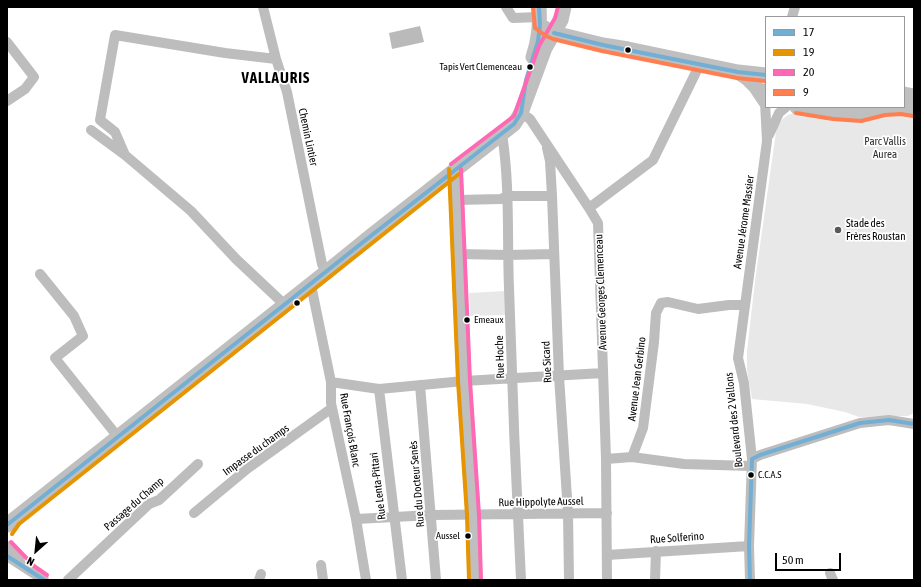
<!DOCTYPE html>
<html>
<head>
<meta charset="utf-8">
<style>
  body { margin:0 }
  #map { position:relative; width:921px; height:587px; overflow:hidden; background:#fff; font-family:"Asap Condensed",sans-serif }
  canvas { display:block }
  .frame { position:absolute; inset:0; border:8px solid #000; pointer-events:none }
  .legend { position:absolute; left:765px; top:16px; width:140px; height:92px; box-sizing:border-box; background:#fff; border:1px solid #999; margin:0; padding:5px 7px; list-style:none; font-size:12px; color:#000 }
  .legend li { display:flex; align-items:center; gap:8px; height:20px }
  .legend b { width:20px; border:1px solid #999 }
  .north { position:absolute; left:16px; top:531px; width:40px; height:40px; -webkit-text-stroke:3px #fff; paint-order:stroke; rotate:207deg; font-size:11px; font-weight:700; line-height:16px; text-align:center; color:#000 }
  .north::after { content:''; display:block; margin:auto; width:14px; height:18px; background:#000; clip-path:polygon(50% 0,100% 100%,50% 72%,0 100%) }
  .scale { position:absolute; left:775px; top:553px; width:66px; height:18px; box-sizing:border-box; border:2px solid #000; border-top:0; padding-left:5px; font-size:12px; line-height:14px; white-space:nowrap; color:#000; -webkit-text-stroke:3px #fff; paint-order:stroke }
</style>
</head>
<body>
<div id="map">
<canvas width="921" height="587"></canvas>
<div class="frame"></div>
<ul class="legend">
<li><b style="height:5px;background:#73afd4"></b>17</li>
<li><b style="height:5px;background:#e69400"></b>19</li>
<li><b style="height:5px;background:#ff69b4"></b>20</li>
<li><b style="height:5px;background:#ff7f50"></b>9</li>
</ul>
<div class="north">N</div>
<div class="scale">50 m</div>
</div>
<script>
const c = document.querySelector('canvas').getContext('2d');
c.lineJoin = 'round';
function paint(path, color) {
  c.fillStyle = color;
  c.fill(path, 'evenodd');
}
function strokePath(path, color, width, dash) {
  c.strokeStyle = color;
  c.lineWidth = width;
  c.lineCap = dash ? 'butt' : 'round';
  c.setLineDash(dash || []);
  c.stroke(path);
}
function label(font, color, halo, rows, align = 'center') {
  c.font = font + ' "Asap Condensed",sans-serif';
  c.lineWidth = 3.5;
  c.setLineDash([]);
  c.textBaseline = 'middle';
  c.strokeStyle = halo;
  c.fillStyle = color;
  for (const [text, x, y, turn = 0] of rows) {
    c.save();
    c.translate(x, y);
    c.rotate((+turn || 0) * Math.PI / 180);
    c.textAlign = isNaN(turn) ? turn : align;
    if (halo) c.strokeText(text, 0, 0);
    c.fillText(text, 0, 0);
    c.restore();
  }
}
paint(new Path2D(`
  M 798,112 L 903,114 L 914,117 L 914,413 L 908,416 L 859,417 L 845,412 L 807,404 L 752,399 L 747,370 L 747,351 L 755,281 L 776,132 C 779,120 786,114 798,112 Z
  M 505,291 L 506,315 L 470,316 L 469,293 Z`), '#e8e8e8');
paint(new Path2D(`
  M 420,26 L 424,42 L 392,49 L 389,33 Z`), '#bababa');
strokePath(new Path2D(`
  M 263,7 L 276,59 L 287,92 L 322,264 L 326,272
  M 506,7 L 513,18 L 539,17
  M 792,17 L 795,7
  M 7,42 L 34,77 L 25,89 L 7,101
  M 276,59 L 225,53 L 115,35 L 100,120 L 115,132 L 125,155 L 191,211 L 236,259 L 285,305
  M 521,113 L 530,119 L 589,208 L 598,223 L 606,459 L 607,580
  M 91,130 L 125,155
  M 502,134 C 510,184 507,237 509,288 C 512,386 516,483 521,580
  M 769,135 L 779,113 L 786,107
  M 547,148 L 550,161 L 552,196 L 559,376 L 568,513 L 569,580
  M 457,200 L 501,199 L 507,196 L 552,196
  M 589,208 L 653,160 L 700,64
  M 459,254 L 508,255 L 554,254
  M 40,274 L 74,316 L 83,336 L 55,358 L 118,437
  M 311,285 L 331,382 L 331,403 L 356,519 L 366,580
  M 331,382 L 379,389 L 464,381 L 603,373
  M 420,385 L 436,580
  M 379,389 L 402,580
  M 632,457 L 643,428 L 654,342 L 656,313 L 661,303 L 668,302 L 698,309 L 729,305 L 744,305
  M 606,459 L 632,457 L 684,464 L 751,466
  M 752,459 L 760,455 L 860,423 L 889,420 L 914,424
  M 194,513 L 247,469 L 332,408
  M 356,519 L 432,515 L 607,513
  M 7,546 L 20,561
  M 607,555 L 749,546
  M 7,556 L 44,580
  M 321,565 L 323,580
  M 830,573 L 833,580
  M 68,580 L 149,504 L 159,500 L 198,464
  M 259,580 L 261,574
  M 655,580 L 656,551
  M 750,580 L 749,546 L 752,459 L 744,383 L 738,358 L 767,141 L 765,102 L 766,88`), '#bdbdbd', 10);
strokePath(new Path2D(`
  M 540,25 L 549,31 L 554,33 L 603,45 L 628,49 L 738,72 L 766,75
  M 533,57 C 539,39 540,26 539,7
  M 738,72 L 747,78 L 756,87 L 766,102
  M 904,94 L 914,96
  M 797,107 L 834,113 L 861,115 L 884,109 L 901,108 L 914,110
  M 455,169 L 464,381 L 473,515 L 475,580
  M 7,525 L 334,266 L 372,235 L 514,124 L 521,113 L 545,48 L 561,20 L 564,7`), '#bfbfbf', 15);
strokePath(new Path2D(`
  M 554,33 L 603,45 L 738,72 L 766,75
  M 752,459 L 760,455 L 860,423 L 889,420 L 914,424
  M 7,525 L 372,235 L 514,124 L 521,113 L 526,80 L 538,41 L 540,25 L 539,7
  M 7,556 L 44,580
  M 750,580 L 749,546 L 752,459`), '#73afd4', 4);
strokePath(new Path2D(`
  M 449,169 L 458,381 L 467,515 L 469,580
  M 12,534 L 19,524 L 459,174`), '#e69400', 4);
strokePath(new Path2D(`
  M 451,164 L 514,116 L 539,46 L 555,18 L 558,7
  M 461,169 L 470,381 L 479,515 L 481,580
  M 11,542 L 34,566 L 47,575`), '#ff69b4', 4);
strokePath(new Path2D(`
  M 533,7 L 535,28 L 546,36 L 553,39 L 602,51 L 737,78 L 765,81
  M 796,113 L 833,119 L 861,121 L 885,115 L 901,114 L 913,116`), '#ff7f50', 4);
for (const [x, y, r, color] of [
  [628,50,3.5,"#000"],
  [530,67,3.5,"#000"],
  [838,230,4,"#595959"],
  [297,303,3.5,"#000"],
  [467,320,3.5,"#000"],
  [751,475,3.5,"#000"],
  [468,536,3.5,"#000"]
]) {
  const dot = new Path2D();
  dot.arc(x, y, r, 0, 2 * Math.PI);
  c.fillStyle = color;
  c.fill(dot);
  strokePath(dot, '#fff', 1.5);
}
label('10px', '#000', '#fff', [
  ["Tapis Vert Clemenceau",522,67],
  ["Emeaux",474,320,"left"],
  ["C.C.A.S",758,475,"left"],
  ["Aussel",460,536]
], 'right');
label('11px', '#000', '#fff', [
  ["Chemin Lintier",308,137,78],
  ["Avenue Jérome Massier",744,222,-82],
  ["Avenue Georges Clemenceau",601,292,-92],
  ["Rue Hoche",500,357,-92],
  ["Rue Sicard",547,362,-93],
  ["Avenue Jean Gerbino",637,379,-83],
  ["Boulevard des 2 Vallons",734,420,-96],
  ["Rue François Blanc",350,430,80],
  ["Impasse du champs",256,450,-36],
  ["Rue du Docteur Senès",417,484,-95],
  ["Rue Lenta-Pittari",378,486,-97],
  ["Rue Hippolyte Aussel",541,502,-1],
  ["Passage du Champ",134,504,-41],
  ["Rue Solferino",677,538,-4]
]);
label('11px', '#2d2d2d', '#fff', [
  ["Parc Vallis",885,142],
  ["Aurea",885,155]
]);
label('11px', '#000', '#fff', [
  ["Stade des",846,224],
  ["Frères Roustan",846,237]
], 'left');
c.letterSpacing = '1px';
label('bold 15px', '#000', '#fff', [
  ["VALLAURIS",276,78]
]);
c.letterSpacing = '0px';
</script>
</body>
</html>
